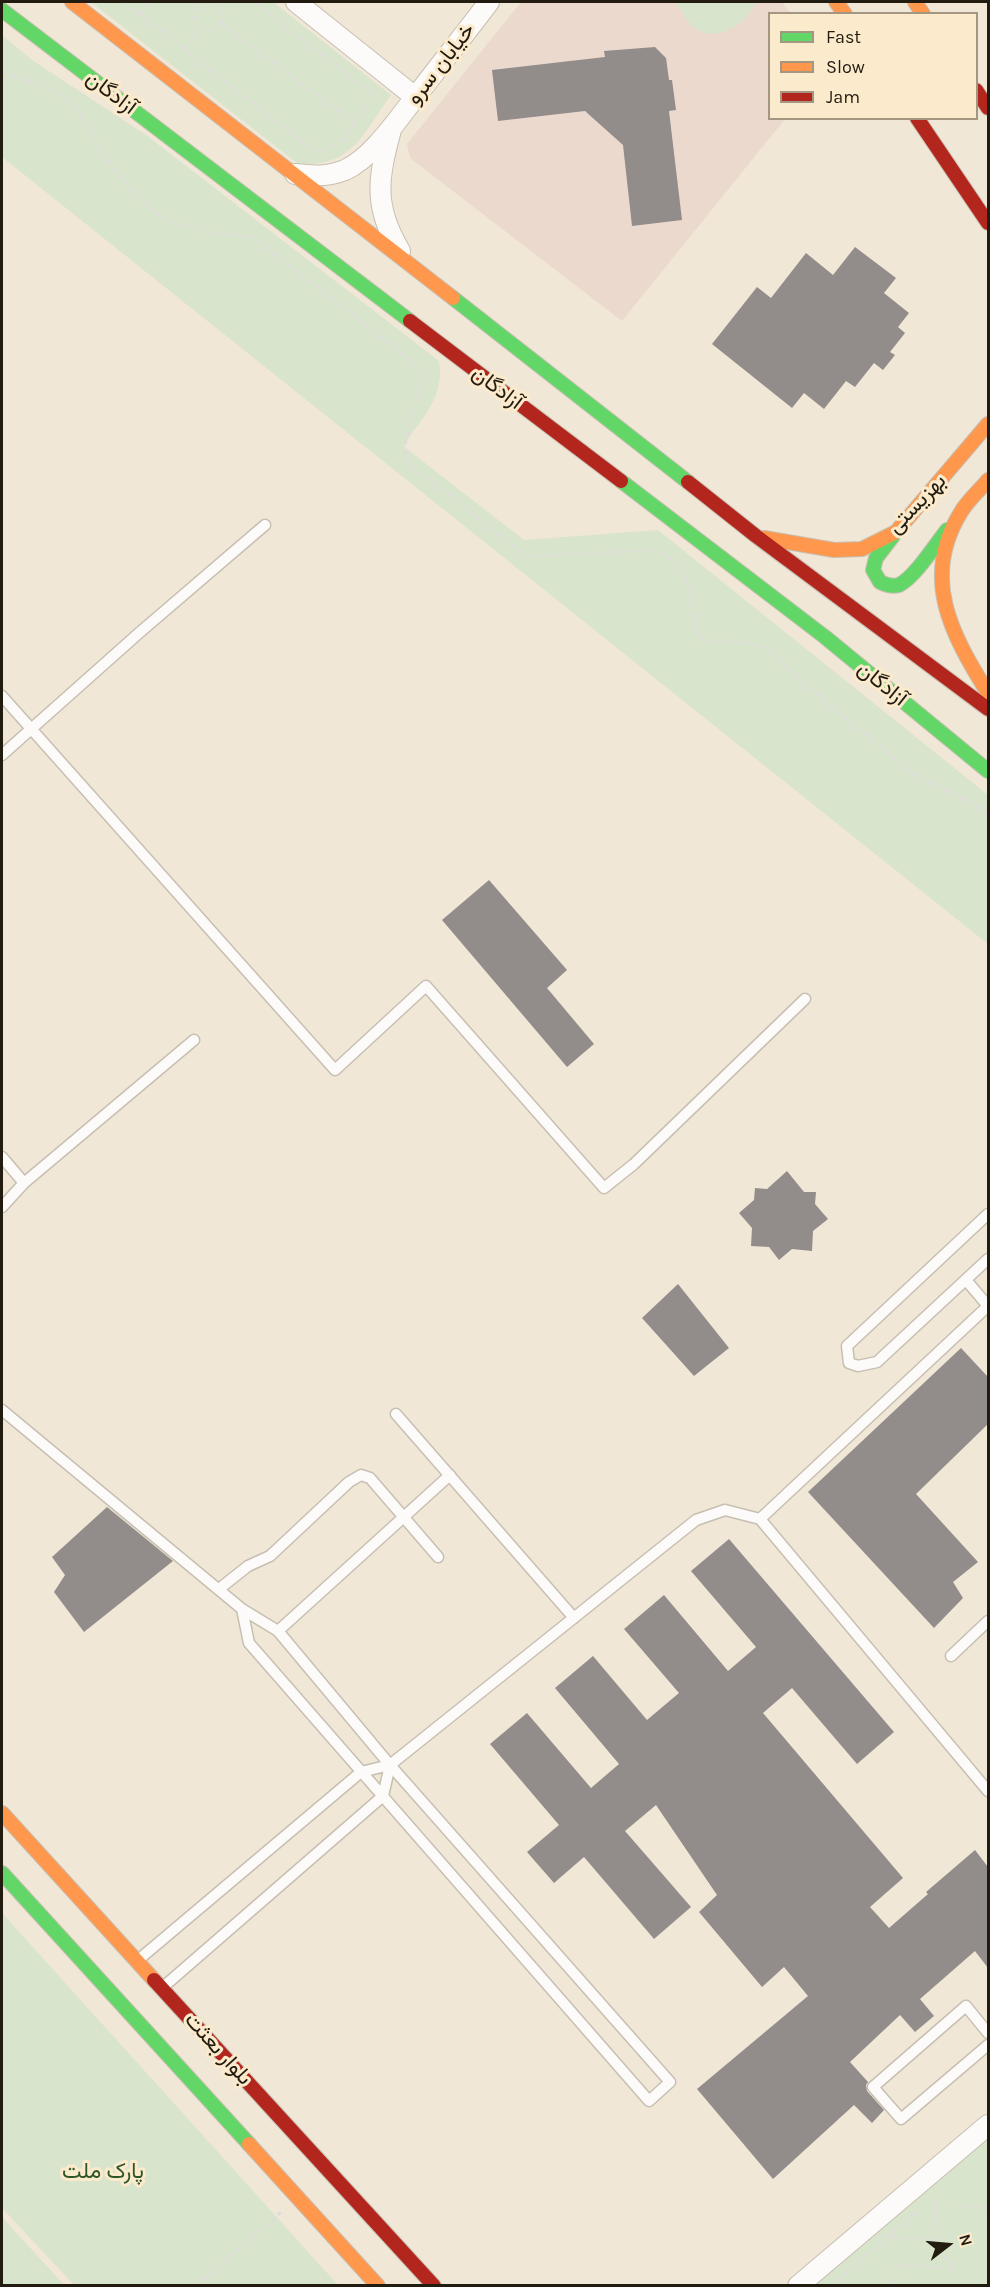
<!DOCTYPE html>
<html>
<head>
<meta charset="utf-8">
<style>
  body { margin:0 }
  #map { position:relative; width:990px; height:2287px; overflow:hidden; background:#f0e7d6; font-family:Karla,sans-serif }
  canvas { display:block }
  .frame { position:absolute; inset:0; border:3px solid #211b10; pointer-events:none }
  .legend { position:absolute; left:768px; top:12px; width:210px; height:108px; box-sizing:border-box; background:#fbeacc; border:2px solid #a49781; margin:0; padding:8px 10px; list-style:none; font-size:18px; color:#211b10 }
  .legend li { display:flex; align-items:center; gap:12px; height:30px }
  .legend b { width:30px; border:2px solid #a49781 }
  .north { position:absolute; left:918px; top:2215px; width:60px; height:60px; -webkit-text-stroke:4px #fbeacc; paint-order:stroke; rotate:74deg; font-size:16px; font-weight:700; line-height:24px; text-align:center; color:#211b10 }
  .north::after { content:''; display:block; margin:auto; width:21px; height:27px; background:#211b10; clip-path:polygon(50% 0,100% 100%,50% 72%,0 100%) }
</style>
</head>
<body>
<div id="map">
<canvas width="990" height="2287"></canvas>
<div class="frame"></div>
<ul class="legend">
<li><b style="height:8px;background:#63d668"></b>Fast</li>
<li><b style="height:8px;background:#ff974d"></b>Slow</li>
<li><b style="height:8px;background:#b3261e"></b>Jam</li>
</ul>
<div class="north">N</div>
</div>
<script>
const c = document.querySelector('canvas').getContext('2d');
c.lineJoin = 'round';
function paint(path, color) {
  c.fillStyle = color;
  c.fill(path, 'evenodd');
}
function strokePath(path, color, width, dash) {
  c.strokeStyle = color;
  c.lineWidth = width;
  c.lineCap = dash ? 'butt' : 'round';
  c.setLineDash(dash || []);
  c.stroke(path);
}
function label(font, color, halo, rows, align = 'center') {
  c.font = font + ' Karla,Vazirmatn,sans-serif';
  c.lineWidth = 6;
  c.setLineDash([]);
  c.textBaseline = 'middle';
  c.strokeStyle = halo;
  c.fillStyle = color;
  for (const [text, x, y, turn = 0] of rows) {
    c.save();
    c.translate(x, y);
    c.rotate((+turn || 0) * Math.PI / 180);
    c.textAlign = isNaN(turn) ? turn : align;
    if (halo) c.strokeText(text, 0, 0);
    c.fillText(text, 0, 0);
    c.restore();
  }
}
paint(new Path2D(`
  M 521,2 L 782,2 L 790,13 L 770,14 L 770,118 L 785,119 L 622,321 L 410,158 L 407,144 Z`), '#ebd9cd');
paint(new Path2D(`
  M 91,2 L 273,2 L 391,95 C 363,133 351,170 297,163 Z
  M 676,2 L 756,2 C 747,25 713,46 691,25 C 685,19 681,9 676,2 Z
  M 2,35 L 32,60 L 146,135 L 439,361 C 445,397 422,418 403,446 L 524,540 L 658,530 L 988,795 L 988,944 L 2,157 Z
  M 2,1913 L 338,2285 L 74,2285 L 2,2208 Z
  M 988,2126 L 988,2285 L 798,2285 Z
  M 2,2217 L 64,2285 L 2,2285 Z`), '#d9e4cc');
paint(new Path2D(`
  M 655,47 L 666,58 L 669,80 L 672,80 L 676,110 L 669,111 L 682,220 L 632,226 L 623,145 L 585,111 L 498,121 L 492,70 L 605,57 L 604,51 Z
  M 855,247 L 896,278 L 884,293 L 909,313 L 898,327 L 905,333 L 890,352 L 895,355 L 883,370 L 874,363 L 855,387 L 846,381 L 824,409 L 804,393 L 792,408 L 712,344 L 757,287 L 771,298 L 806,253 L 833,275 Z
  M 489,880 L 567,970 L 547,988 L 594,1044 L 567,1067 L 442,920 Z
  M 787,1171 L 804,1192 L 816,1192 L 815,1204 L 828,1219 L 813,1231 L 812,1251 L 792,1249 L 779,1260 L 769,1247 L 751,1246 L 752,1228 L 739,1213 L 754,1200 L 755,1188 L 767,1189 Z
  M 678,1284 L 729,1348 L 694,1376 L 642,1318 Z
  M 961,1348 L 988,1377 L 988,1424 L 916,1494 L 978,1562 L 953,1582 L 963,1598 L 934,1628 L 808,1492 Z
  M 107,1507 L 173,1561 L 84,1632 L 54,1592 L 65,1575 L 52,1557 Z
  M 729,1539 L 894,1732 L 857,1764 L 792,1688 L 763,1713 L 903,1878 L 870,1907 L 889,1928 L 928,1894 L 926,1892 L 975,1850 L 988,1867 L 988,1968 L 975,1951 L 920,1999 L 934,2016 L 915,2032 L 900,2015 L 850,2062 L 868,2082 L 866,2085 L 867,2091 L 884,2110 L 872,2123 L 854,2105 L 773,2179 L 697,2089 L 808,1996 L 784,1967 L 762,1987 L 699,1912 L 717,1895 L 656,1805 L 625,1831 L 691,1907 L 654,1939 L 584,1857 L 554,1883 L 527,1852 L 559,1825 L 490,1744 L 527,1713 L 591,1788 L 619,1764 L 555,1688 L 593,1656 L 647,1720 L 679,1693 L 624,1629 L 664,1595 L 728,1671 L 756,1647 L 691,1571 Z`), '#928c8b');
const lane = new Path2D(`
  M 2,696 L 335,1070 L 426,986 L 604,1188 L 634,1164 L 805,999
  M 2,755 L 139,633 L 265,525
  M 2,1157 L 24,1183
  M 2,1207 L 24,1183 L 194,1040
  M 988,1214 L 847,1346 L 849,1363 L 858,1366 L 877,1362 L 988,1259
  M 2,1410 L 242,1609 L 278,1631 L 390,1765 L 670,2082 L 649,2101 L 249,1643 L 242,1609
  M 396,1414 L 574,1618
  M 760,1519 L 988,1306 L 966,1280
  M 219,1589 L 248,1566 L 270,1556 L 349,1482 L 361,1475 L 370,1478 L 438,1557
  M 278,1631 L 450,1475
  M 951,1656 L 988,1621
  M 137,1961 L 361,1772 L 390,1765 L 696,1520 L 725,1510 L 760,1519 L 988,1791
  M 162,1988 L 383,1796 L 390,1765
  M 988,2033 L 966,2006 L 873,2087 L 901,2119 L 988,2045`);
const street = new Path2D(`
  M 296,2 L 415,97
  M 391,130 C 378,178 373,206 400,251
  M 295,174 C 313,176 327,177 345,170 C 374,157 401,114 421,90 C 444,60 467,31 489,2
  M 798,2286 L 988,2125`);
const fast = new Path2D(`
  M 2,10 L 410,321
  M 453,298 L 688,482
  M 621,481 L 825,637 L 988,771
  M 893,536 L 876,558 L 873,570 L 880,582 C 886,585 892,587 899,585 C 915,577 935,545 947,530
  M 2,1873 L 249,2144`);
const slow = new Path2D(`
  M 72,2 L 453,298
  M 836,2 L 845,14
  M 915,2 L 923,14
  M 988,480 C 979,491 968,500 961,512 C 920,578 952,635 988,693
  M 764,538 L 834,550 L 862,549 L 896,532 L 988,424
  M 2,1813 L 154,1980
  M 249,2144 L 378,2286`);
const jam = new Path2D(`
  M 976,90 L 988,108
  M 917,118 L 988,223
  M 410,321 L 621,481
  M 688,482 L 756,536 L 988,709
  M 154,1980 L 434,2286`);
strokePath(lane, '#c7bfb2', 13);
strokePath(street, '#c7bfb2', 22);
strokePath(fast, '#c7bfb2', 16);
strokePath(slow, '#c7bfb2', 16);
strokePath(jam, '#c7bfb2', 16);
strokePath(new Path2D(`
  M 124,2 L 310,148 L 321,151 L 331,148 L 344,139 L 365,111 L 369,92 L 255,2
  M 192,2 L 198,6
  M 205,2 L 198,6 L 195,19 L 201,27 L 212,30 C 223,25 226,16 220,6 L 213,2
  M 140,14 L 149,2
  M 221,23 L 356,124
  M 185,49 L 201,27
  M 2,73 L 43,86 L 61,95 L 77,111 L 122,180 L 142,201 L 164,219 L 212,233 L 253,237 L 413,362 L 421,373 L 421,383 L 405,445 L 407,458 L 415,468 L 521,552 L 533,556 L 652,550 C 697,563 687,602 699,636 L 704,641 L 730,641 L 760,645 L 773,651 L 791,673 L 918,778 L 970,802 L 988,815
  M 957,2205 L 988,2208
  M 889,2236 L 934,2241 L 955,2268 L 896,2265 L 894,2286
  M 934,2241 L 936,2194
  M 196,2286 L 281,2212
  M 831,2286 L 917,2211
  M 988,2286 L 988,2285`), '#dfddd8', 3, [4.5, 4.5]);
strokePath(lane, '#fdfbf9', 10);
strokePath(street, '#fdfbf9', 20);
strokePath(fast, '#63d668', 14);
strokePath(slow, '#ff974d', 14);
strokePath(jam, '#b3261e', 14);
label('22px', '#211b10', '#fbeacc', [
  ["خیابان سرو",441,64,-52],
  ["آزادگان",111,93,37],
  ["آزادگان",497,388,37],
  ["بهزیستی",917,504,-46],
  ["آزادگان",882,684,39],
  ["بلوار بعثت",218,2049,48]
]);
label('22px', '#2d5627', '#fbeacc', [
  ["پارک ملت",103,2172]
]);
</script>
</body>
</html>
